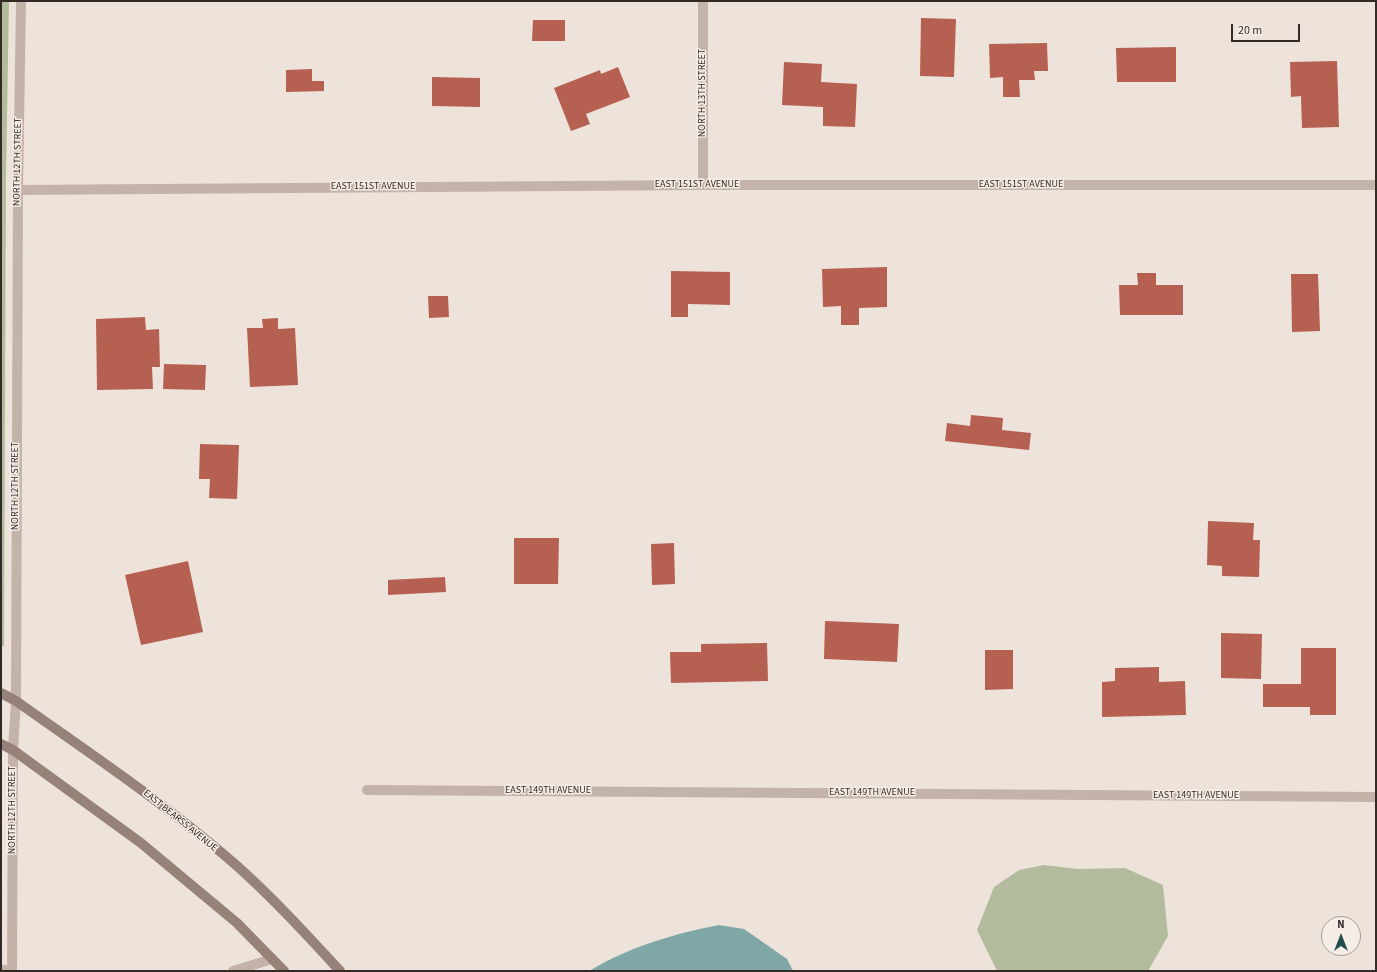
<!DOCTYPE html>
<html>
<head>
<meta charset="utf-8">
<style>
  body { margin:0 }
  #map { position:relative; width:1377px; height:972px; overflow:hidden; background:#eee3db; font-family:"Source Sans 3",sans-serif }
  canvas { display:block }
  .frame { position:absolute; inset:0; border:2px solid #322a27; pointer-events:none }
  .north { position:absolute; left:1321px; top:916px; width:40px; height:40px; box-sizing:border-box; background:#f6ede6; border:1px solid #a89f9a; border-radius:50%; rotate:0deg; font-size:11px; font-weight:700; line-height:16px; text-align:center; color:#322a27 }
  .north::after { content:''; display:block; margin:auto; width:14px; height:18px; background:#234e4d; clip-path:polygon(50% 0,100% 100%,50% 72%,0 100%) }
  .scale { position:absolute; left:1231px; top:24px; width:69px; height:18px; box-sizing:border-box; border:2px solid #322a27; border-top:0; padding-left:5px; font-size:12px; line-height:14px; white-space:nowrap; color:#322a27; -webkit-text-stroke:3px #f6ede6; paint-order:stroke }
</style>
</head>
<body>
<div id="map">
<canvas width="1377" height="972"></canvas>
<div class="frame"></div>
<div class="north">N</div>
<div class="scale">20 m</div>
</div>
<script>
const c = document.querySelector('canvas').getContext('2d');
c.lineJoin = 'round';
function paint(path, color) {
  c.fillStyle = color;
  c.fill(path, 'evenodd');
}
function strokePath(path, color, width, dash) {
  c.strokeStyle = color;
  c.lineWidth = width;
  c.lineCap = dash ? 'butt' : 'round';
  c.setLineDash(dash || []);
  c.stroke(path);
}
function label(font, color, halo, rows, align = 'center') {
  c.font = font + ' "Source Sans 3",sans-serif';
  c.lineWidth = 3;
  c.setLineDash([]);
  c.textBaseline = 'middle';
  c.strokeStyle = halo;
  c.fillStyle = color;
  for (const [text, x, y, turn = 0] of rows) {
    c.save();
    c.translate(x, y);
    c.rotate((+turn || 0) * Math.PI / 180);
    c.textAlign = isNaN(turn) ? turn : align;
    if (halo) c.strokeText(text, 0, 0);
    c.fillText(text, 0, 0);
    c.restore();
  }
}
paint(new Path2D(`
  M 1,1 L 9,1 L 6,176 L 4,647 L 1,645 Z
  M 1044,865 L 1078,869 L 1125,868 L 1163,885 L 1168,936 L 1148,971 L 997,971 L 977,930 L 994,887 L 1019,870 Z`), '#b3bb9d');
paint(new Path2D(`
  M 719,925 L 744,929 L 787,959 L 793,971 L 589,971 C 629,947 673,934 719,925 Z`), '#7ea7a5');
paint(new Path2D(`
  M 921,18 L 956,19 L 954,77 L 920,76 Z
  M 533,20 L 565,20 L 565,41 L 532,41 Z
  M 1047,43 L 1048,71 L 1034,71 L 1035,80 L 1019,80 L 1020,97 L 1003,97 L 1003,77 L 990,78 L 989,44 Z
  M 1176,47 L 1176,82 L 1117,82 L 1116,48 Z
  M 1337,61 L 1339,127 L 1302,128 L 1301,96 L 1291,97 L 1290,62 Z
  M 784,62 L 822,64 L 821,82 L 857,84 L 855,127 L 823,126 L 823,107 L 782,105 Z
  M 618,67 L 630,97 L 586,114 L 590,124 L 571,131 L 554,88 L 600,70 L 601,74 Z
  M 312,69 L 312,81 L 324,81 L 324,91 L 286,92 L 286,70 Z
  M 432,77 L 480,78 L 480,107 L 432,106 Z
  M 887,267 L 887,307 L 859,308 L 859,325 L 841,325 L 841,306 L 823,307 L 822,269 Z
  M 671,271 L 730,272 L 730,305 L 688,304 L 688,317 L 671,317 Z
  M 1137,273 L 1156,273 L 1156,285 L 1183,285 L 1183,315 L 1120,315 L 1119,285 L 1138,285 Z
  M 1291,274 L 1318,274 L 1320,331 L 1292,332 Z
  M 428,296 L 448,296 L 449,317 L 429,318 Z
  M 145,317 L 146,330 L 159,329 L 160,367 L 152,367 L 153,389 L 97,390 L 96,319 Z
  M 278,318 L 278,329 L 295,328 L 298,385 L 250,387 L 247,328 L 263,328 L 262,319 Z
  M 164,364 L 206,365 L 205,390 L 163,389 Z
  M 971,415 L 1003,418 L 1002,430 L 1031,433 L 1029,450 L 945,441 L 947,423 L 970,426 Z
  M 200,444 L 239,445 L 237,499 L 209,498 L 210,479 L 199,479 Z
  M 1208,521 L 1254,523 L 1253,540 L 1260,540 L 1259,577 L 1222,576 L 1222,566 L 1207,565 Z
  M 514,538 L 559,538 L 558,584 L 514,584 Z
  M 674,543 L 675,584 L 652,585 L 651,544 Z
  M 188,561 L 203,632 L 141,645 L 125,575 Z
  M 445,577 L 446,592 L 388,595 L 388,580 Z
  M 825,621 L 899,624 L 897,662 L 824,659 Z
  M 1221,633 L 1262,634 L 1261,679 L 1221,678 Z
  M 767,643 L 768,681 L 671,683 L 670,652 L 701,652 L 701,644 Z
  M 1301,648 L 1336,648 L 1336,715 L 1310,715 L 1310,707 L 1263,707 L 1263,684 L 1301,684 Z
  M 985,650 L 1013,650 L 1013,689 L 985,690 Z
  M 1159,667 L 1159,682 L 1185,681 L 1186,715 L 1102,717 L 1102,682 L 1115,681 L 1115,668 Z`), '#b56051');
strokePath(new Path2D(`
  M 1,970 L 12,970
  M 12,971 L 13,750 L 16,701
  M 233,971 L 272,959`), '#c4b3a9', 10);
strokePath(new Path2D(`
  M 703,1 L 703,185
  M 18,190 L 703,185 L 1376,185
  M 16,701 L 18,190 L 21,1
  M 367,790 L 1376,797`), '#c4b3a9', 10);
strokePath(new Path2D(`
  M 1,693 L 16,701 C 91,754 167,805 236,865 C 273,898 307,935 340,971
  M 1,744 L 13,750 L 141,843 L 237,923 L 284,971`), '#97827a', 10);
label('10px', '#322a27', '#f6ede6', [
  ["NORTH 13TH STREET",703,93,-90],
  ["NORTH 12TH STREET",18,162,-89],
  ["EAST 151ST AVENUE",697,185],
  ["EAST 151ST AVENUE",1021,185],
  ["EAST 151ST AVENUE",373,187],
  ["NORTH 12TH STREET",16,486,-90],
  ["EAST 149TH AVENUE",548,791],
  ["EAST 149TH AVENUE",872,793],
  ["EAST 149TH AVENUE",1196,796],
  ["NORTH 12TH STREET",13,810,-90],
  ["EAST BEARSS AVENUE",180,821,39]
]);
</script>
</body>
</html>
